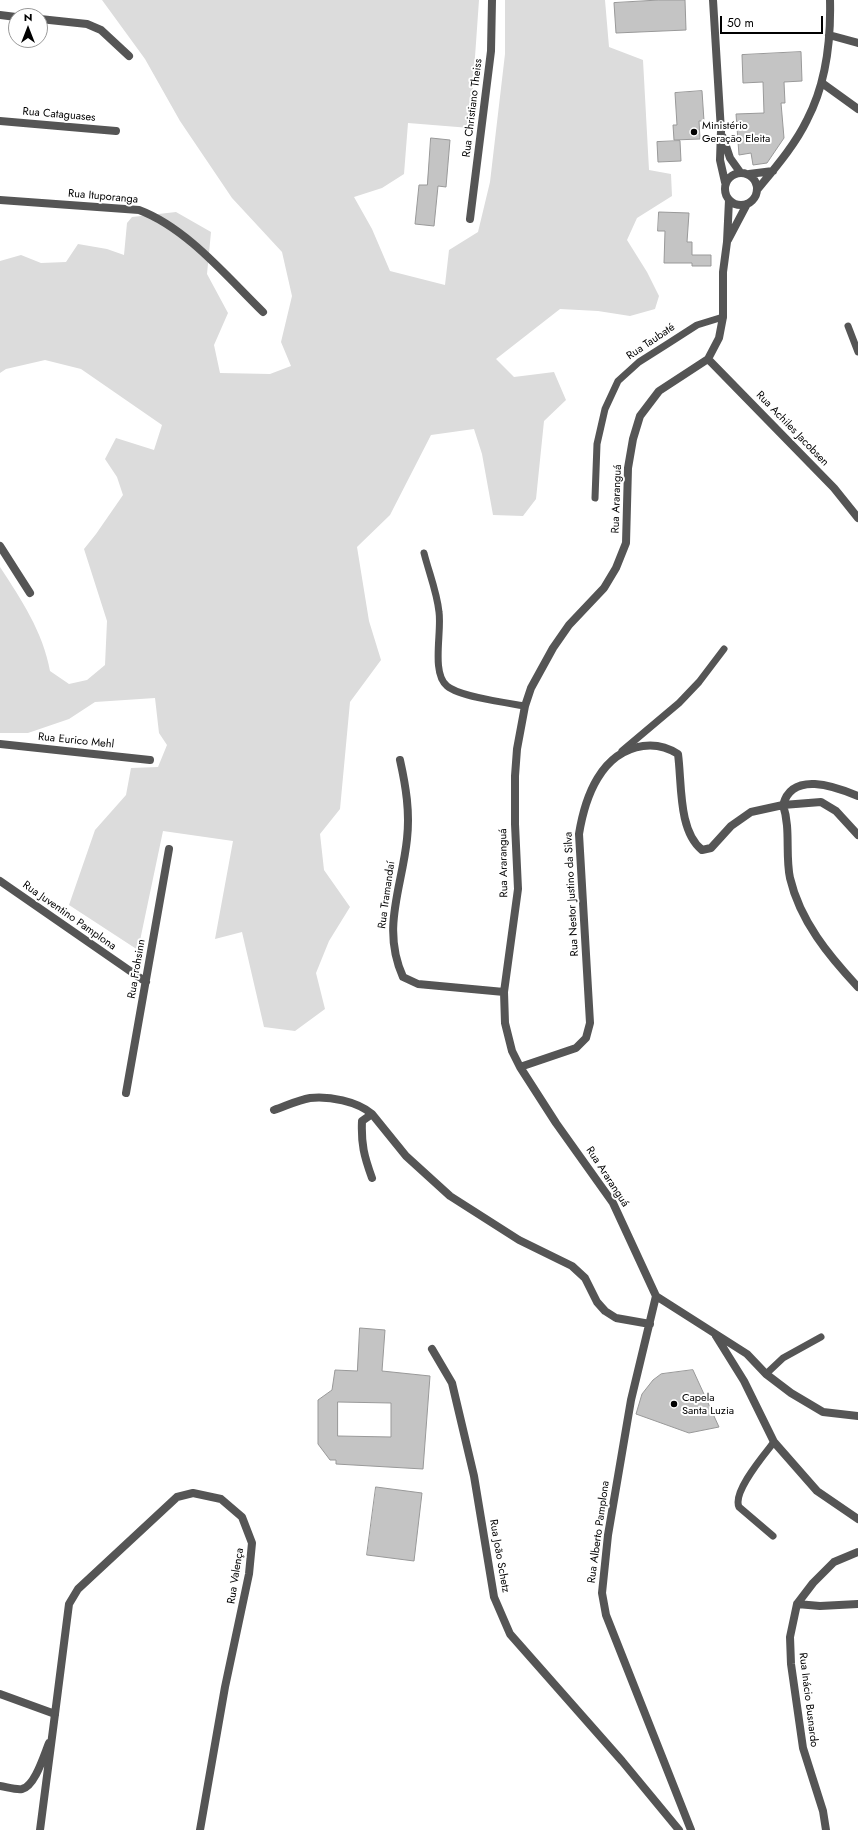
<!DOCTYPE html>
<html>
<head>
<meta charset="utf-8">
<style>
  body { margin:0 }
  #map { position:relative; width:858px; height:1830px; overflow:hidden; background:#fff; font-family:Jost,sans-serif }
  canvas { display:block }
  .north { position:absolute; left:8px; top:8px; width:40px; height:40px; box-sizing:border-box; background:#fff; border:1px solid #999; border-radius:50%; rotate:0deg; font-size:11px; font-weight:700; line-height:16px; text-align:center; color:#000 }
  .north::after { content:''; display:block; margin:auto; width:14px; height:18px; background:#000; clip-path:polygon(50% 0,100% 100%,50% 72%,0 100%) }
  .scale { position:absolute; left:720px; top:16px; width:103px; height:18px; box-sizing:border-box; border:2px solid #000; border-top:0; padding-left:5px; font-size:12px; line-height:14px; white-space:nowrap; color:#000; -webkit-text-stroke:3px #fff; paint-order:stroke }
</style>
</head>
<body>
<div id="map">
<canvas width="858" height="1830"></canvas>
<div class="north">N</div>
<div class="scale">50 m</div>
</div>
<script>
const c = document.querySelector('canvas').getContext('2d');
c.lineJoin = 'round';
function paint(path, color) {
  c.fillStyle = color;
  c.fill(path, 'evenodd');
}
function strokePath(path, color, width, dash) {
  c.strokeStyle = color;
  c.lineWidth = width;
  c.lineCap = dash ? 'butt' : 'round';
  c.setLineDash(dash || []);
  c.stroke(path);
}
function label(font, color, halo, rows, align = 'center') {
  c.font = font + ' Jost,sans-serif';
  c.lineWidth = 4;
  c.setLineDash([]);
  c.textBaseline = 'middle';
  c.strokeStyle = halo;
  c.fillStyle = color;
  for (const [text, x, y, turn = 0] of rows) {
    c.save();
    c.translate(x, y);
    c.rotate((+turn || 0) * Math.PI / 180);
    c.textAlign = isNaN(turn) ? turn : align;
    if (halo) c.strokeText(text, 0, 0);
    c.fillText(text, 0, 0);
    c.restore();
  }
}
paint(new Path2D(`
  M 102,0 L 479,0 L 470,128 L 408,123 L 404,174 L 382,188 L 354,197 L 372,229 L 390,271 L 445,285 L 449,250 L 478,232 L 490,182 L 505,54 L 505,0 L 605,0 L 609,47 L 643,60 L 649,170 L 671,174 L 672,196 L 637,218 L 627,240 L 647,272 L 659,296 L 655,309 L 630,316 L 598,311 L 560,309 L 496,359 L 514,377 L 554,372 L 566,400 L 544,421 L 536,499 L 523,516 L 493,515 L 482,454 L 474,429 L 431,435 L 390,515 L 357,547 L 369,621 L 381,660 L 350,702 L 340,809 L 320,834 L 324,870 L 350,907 L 329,941 L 316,973 L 325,1009 L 295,1031 L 264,1027 L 242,932 L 215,939 L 233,841 L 163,831 L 138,950 L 69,905 L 95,830 L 126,795 L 131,768 L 158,767 L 167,745 L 159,733 L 155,698 L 95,702 L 69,719 L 28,733 L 0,733 L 0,567 C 21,599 43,632 50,671 L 69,684 L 87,680 L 105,665 L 107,621 L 84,549 L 96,534 L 123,495 L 117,477 L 105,459 L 116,438 L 154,450 L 162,425 L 81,369 L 45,360 L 6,369 L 0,373 L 0,261 L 21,255 L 41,263 L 66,262 L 78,244 L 107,249 L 124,255 L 127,223 L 132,217 L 176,212 L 211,232 L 207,274 L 228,313 L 214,345 L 220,373 L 270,374 L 291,366 L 281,342 L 292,296 L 282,252 L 232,198 L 180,121 L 145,59 Z`), '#dcdcdc');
const building = new Path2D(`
  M 659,0 L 685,0 L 686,30 L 616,33 L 614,3 Z
  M 801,52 L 802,81 L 784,82 L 785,103 L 781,103 L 784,138 L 767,163 L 753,165 L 751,153 L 739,155 L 736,114 L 764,113 L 763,82 L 743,83 L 742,55 Z
  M 702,91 L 704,121 L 699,121 L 700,139 L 674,140 L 673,125 L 677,125 L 675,93 Z
  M 431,138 L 450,140 L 446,187 L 438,186 L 434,226 L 415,224 L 419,185 L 427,185 Z
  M 680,141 L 681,161 L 658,162 L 657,142 Z
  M 659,212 L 689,213 L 687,242 L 692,242 L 692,255 L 711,255 L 711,266 L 692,266 L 692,263 L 664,263 L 665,231 L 658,231 Z
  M 360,1328 L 385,1330 L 382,1371 L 430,1376 L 423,1469 L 336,1464 L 336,1460 L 330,1460 L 318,1444 L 318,1400 L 332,1390 L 335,1370 L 357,1371 ZM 338,1402 L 391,1403 L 391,1437 L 338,1436 Z
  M 693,1370 L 719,1427 L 689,1433 L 636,1414 L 642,1394 L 653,1380 L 661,1374 Z
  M 376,1487 L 422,1493 L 414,1561 L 367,1555 Z`);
paint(building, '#c4c4c4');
strokePath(building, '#999', 1);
strokePath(new Path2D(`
  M 848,326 L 858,352
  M 595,498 L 597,444 L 605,409 L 618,381 L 639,362 L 669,343 L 697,325 L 723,317
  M 424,553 C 429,573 437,592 439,612 C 442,632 431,673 447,686 C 460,697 507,703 525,706
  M 622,751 L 679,703 L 699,682 L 724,649
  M 766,1374 L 783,1358 L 821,1337
  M 773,1536 L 739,1507 C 732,1492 764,1455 774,1442`), '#555', 7);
strokePath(new Path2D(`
  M 713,0 L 721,131 L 720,160 L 725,182
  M 0,15 L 16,17
  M 40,19 L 87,24 L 101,30 L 129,56
  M 829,35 L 858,43
  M 822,83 L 858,109
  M 0,121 L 116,131
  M 723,137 L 730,158 L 740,172
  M725 189a16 16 0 1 1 32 0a16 16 0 1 1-32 0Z
  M 749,174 L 773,171
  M 757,190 C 775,168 795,145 807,120 C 826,84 831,40 830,0
  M 0,200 L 139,210 C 187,228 227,277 263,312
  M 729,200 L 727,242 L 723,272 L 723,317 L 719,338 L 708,359 L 659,391 L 640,416 L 633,439 L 628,468 L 626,543 L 616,568 L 604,588 L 569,625 L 553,648 L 531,688 L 525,706 L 517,749 L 515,776 L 515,824 L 518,889 L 504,992 L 505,1023 L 512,1051 L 520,1067 L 556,1123 L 613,1203 L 656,1296 L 747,1354 L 766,1374 L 791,1393 L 823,1412 L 858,1416
  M 470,219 L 491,51 L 492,0
  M 728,240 L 747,204
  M 708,359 L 834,488 L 858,518
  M 0,546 L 30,593
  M 0,744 L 150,760
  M 400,760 C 406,787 410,812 407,839 C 402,888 381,928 403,977 L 418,984 L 504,992
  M 783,805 C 791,829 785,854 790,878 C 800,921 829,956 858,987
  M 783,805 C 792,771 834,786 858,796
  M 0,881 L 146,982
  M 520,1067 L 576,1048 L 586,1038 L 590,1023 L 579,834 C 585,797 601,752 643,746 C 657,744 667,747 678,754 C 682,783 678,831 702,850 L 711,848 L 731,826 L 751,812 L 783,805 L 821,802 L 836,811 L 858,835
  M 126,1093 L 169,849
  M 274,1110 C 286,1106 298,1100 310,1098 C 329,1096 357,1101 372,1114
  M 372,1178 C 364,1156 361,1144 362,1121 L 372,1114 L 406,1156 L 450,1196 L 519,1240 L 572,1266 L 585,1278 L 597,1302 L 605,1311 L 616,1318 L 650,1324
  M 656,1296 L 631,1400 L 608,1535 L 602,1593 L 606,1615 L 691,1830
  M 716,1336 L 744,1381 L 774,1442 L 817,1491 L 858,1519
  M 432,1349 L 452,1383 L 474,1476 L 494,1597 L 510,1634 L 622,1761 L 679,1830
  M 797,1604 L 820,1606 L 858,1604
  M 0,1786 C 7,1787 16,1790 22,1789 C 35,1786 44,1755 49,1743
  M 40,1830 L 55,1714
  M 826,1830 L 823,1811 L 803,1748 L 791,1664 L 790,1637 L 797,1604 L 813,1583 L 834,1562 L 858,1552`), '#555', 8);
strokePath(new Path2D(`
  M 0,1694 L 55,1714 L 69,1604 L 78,1589 L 177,1497 L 193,1493 L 221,1499 L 242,1517 L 252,1543 L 249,1574 L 225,1687 L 200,1830`), '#555', 8);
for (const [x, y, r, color] of [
  [694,132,4,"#000"],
  [674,1404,4,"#000"]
]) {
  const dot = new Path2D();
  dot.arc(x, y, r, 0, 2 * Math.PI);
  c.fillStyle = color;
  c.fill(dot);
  strokePath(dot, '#fff', 1.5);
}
label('11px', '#000', '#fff', [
  ["Rua Christiano Theiss",473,108,-83],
  ["Rua Cataguases",59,115,5],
  ["Rua Ituporanga",103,197,5],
  ["Rua Taubaté",651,342,-34],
  ["Rua Achiles Jacobsen",792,429,46],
  ["Rua Araranguá",617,499,-88],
  ["Rua Eurico Mehl",76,741,6],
  ["Rua Araranguá",504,863,-91],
  ["Rua Nestor Justino da Silva",572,894,-93],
  ["Rua Tramandaí",387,895,-82],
  ["Rua Juventino Pamplona",69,916,35],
  ["Rua Frohsinn",137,969,-80],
  ["Rua Araranguá",607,1177,57],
  ["Rua Alberto Pamplona",599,1532,-82],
  ["Rua João Schetz",499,1556,80],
  ["Rua Valença",236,1576,-81],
  ["Rua Inácio Busnardo",808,1700,83]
]);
label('11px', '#000', '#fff', [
  ["Ministério",702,126],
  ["Geração Eleita",702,139],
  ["Capela",682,1398],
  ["Santa Luzia",682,1411]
], 'left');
</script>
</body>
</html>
